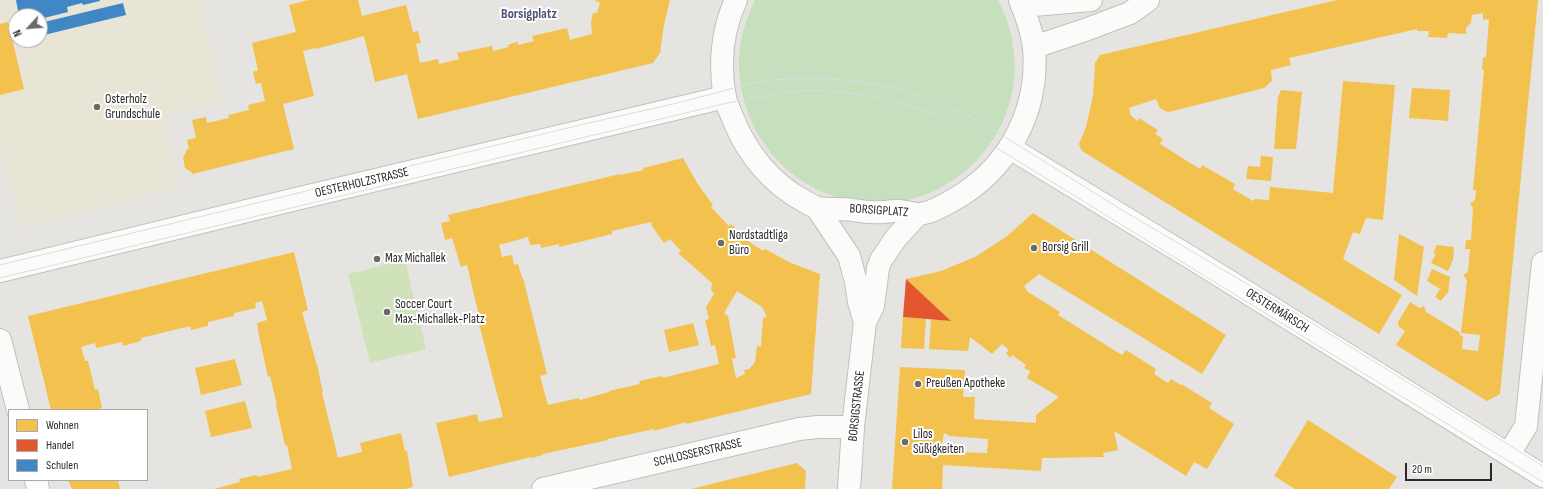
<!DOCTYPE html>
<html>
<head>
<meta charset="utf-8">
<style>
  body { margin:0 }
  #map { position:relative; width:1543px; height:489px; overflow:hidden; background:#e6e4e0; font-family:"Sofia Sans Condensed",sans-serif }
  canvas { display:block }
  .legend { position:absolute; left:8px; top:409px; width:140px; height:72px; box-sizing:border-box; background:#fff; border:1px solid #a9a9a9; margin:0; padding:5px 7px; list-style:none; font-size:12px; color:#292929 }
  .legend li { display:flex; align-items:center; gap:8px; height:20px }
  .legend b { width:20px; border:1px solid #a9a9a9 }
  .north { position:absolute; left:8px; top:8px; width:40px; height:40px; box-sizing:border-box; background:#fff; border:1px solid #a9a9a9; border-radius:50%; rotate:244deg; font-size:11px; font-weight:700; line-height:16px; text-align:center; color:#292929 }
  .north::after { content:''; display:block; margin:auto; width:14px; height:18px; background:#6b6a69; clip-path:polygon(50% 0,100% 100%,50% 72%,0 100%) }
  .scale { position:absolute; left:1405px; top:463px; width:87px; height:18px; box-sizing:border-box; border:2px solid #292929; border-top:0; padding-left:5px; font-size:12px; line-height:14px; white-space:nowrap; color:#292929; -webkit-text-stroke:3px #fff; paint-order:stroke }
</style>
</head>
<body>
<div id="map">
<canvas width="1543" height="489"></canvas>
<ul class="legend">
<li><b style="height:11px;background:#f2c14e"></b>Wohnen</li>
<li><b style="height:11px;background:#e4572e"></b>Handel</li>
<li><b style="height:11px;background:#3f88c5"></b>Schulen</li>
</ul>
<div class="north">N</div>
<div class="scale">20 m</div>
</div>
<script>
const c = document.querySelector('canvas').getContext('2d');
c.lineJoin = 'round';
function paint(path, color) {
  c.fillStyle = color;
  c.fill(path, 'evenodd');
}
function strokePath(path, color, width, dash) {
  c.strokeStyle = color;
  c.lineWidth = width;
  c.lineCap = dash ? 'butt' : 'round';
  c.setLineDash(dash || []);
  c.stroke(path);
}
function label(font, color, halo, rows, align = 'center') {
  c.font = font + ' "Sofia Sans Condensed",sans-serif';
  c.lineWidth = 4;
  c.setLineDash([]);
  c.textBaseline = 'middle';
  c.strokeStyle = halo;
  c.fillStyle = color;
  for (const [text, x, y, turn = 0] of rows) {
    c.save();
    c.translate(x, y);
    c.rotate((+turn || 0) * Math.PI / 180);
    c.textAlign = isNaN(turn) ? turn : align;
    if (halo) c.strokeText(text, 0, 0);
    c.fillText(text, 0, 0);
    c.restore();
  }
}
paint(new Path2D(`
  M 0,0 L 200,0 L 223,100 L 164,115 L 179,187 L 21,228 L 0,147 ZM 16,16 L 40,16 L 40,40 L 16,40 Z`), '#e8e4d6');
paint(new Path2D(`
  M 755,0 L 998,0 C 1018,38 1021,84 1002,123 C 987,155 961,180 927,194 C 837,229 742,163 739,67 C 738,43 745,21 755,0 Z`), '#c6dfbc');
paint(new Path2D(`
  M 405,260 L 426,349 L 370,363 L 348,274 Z`), '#cfe2ba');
paint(new Path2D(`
  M 309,0 L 358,0 L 362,16 L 406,5 L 413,32 L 418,31 L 421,43 L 416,44 L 420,63 L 438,59 L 439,64 L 459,59 L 457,53 L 492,46 L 493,51 L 509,47 L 508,45 L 513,43 L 518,42 L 518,45 L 534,41 L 532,36 L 567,28 L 570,40 L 592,34 L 591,21 L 593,13 L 597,13 L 600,3 L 594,0 L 670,0 L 664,25 L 660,53 L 653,63 L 418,119 L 407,74 L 375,82 L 364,36 L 316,49 L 315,48 L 303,51 L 314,96 L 283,104 L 294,149 L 192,174 L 191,172 L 185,168 L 183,158 L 186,152 L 186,150 L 189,149 L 187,140 L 196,138 L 192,120 L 206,117 L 207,123 L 229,118 L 228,115 L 249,110 L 248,105 L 265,101 L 261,83 L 256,84 L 253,72 L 258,70 L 252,43 L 296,32 L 289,5 Z
  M 1337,0 L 1538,0 L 1500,394 L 1487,401 L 1396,345 L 1405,331 L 1399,327 L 1398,322 L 1410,302 L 1419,308 L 1424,306 L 1426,312 L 1459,332 L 1461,336 L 1463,336 L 1462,349 L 1478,351 L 1480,335 L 1461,333 L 1467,280 L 1463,275 L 1468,272 L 1470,249 L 1465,249 L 1466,240 L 1471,240 L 1473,208 L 1470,204 L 1475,200 L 1476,190 L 1473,190 L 1484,70 L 1482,70 L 1483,57 L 1486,58 L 1489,19 L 1483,20 L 1483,13 L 1472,15 L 1471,23 L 1466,28 L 1466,34 L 1448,33 L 1447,38 L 1428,37 L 1429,31 L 1417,31 L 1417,29 L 1289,58 L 1291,65 L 1271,70 L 1272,81 L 1264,88 L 1169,112 L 1165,111 L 1160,108 L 1156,99 L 1129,108 L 1131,116 L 1138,121 L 1139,118 L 1158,130 L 1155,134 L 1163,139 L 1160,144 L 1200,169 L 1202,165 L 1235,184 L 1233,189 L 1253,201 L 1255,199 L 1269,200 L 1270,187 L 1333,193 L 1343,81 L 1395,85 L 1383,220 L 1366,218 L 1360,234 L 1353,232 L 1343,259 L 1402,295 L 1379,334 L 1082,151 L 1079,144 L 1086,127 L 1093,96 L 1095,63 L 1100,55 Z
  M 8,22 L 24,89 L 0,95 L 0,24 Z
  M 1412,88 L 1450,90 L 1448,121 L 1409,118 Z
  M 1281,90 L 1302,92 L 1296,149 L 1274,149 L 1278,97 Z
  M 1261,156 L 1273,157 L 1271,181 L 1246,179 L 1248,166 L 1260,167 Z
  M 683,158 L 697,183 L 713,205 L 711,207 L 729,226 L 731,224 L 741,233 L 739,235 L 763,251 L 765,249 L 791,263 L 820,274 L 811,394 L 686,424 L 686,422 L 654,431 L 654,429 L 608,439 L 608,440 L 543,454 L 543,455 L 531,458 L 531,457 L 449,477 L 436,423 L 477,414 L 479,422 L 503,417 L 485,347 L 479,324 L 481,324 L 467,265 L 461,267 L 452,238 L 445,240 L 441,223 L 450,221 L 448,215 L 620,174 L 620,175 L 644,170 L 643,168 ZM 651,222 L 652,226 L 664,243 L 670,239 L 681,251 L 678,253 L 712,283 L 711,289 L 714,294 L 706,307 L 709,319 L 705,320 L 711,346 L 715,345 L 719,364 L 662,378 L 662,376 L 639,381 L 640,384 L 609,391 L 609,392 L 580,400 L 579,398 L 548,405 L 540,376 L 547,374 L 523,278 L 522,278 L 518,264 L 514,265 L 512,255 L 502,257 L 499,245 L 528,237 L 530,245 L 540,244 L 541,248 L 559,244 L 559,247 L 612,234 L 612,231 ZM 737,291 L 762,307 L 766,314 L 766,317 L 763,318 L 761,347 L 757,346 L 755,362 L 749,369 L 744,370 L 745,374 L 736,378 L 732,359 L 736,358 L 728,316 L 724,313 Z
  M 1033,213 L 1226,335 L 1202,374 L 1039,274 L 1024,286 L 1028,292 L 1060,312 L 1058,315 L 1122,355 L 1126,350 L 1156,369 L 1154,374 L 1168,383 L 1171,379 L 1181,385 L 1181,384 L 1212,403 L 1209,408 L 1234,424 L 1207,469 L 1194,462 L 1186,476 L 1114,431 L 1118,450 L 1103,453 L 1104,457 L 1042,458 L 1041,471 L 943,465 L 942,489 L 892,489 L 900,367 L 965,370 L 963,397 L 975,397 L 974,419 L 1036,423 L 1036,415 L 1059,397 L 1027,378 L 1030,371 L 1024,368 L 1026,365 L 1012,355 L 1010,358 L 1006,353 L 1009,350 L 1002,344 L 992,354 L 970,337 L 968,351 L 929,349 L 931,319 L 951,321 L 906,279 L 941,271 L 975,257 L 1006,237 ZM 944,433 L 950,436 L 988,439 L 987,453 L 954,452 L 945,448 L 946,446 L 942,444 Z
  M 1399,234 L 1424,247 L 1417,296 L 1394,280 Z
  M 1437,245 L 1454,247 L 1453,260 L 1448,271 L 1431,263 L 1436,254 L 1433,253 Z
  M 294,252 L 308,310 L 302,312 L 318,369 L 323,393 L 322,393 L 338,458 L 362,452 L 360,443 L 401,433 L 405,451 L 407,451 L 413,487 L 405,489 L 214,489 L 240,482 L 239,479 L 257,475 L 257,477 L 292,469 L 287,445 L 285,445 L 276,405 L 277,405 L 270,376 L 268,377 L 259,336 L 257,323 L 267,320 L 262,301 L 255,303 L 256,308 L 234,313 L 234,316 L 208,322 L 208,326 L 191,330 L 190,326 L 141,338 L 141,341 L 123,346 L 122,342 L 96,348 L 95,343 L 81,347 L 85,361 L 88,361 L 95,390 L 98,389 L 102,408 L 99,408 L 100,410 L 51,410 L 28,316 Z
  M 1432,269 L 1450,277 L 1448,294 L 1447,293 L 1441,301 L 1435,297 L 1440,289 L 1427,281 Z
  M 903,317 L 926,319 L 924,349 L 901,348 Z
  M 693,323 L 699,345 L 669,352 L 664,330 Z
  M 235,359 L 242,385 L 201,395 L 195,368 Z
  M 245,401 L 252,428 L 211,437 L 205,411 Z
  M 1308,420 L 1397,477 L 1389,489 L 1295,489 L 1274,476 Z
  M 797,463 L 806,471 L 805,489 L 691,489 Z
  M 68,480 L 118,480 L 120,489 L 72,489 Z`), '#f2c14e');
paint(new Path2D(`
  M 906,279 L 951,321 L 903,317 Z`), '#e4572e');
paint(new Path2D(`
  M 16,0 L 100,0 L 100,1 L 83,5 L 82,3 L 67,7 L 68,12 L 40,19 L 40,16 L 19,16 Z
  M 123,3 L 126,15 L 40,36 L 40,23 Z`), '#3f88c5');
const minor = new Path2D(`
  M 1010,148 L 1193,259 L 1543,476
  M 0,271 L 296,199 L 725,97
  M 0,340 L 18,410
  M 1509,454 L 1526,426 L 1543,263
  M 36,480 L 38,489
  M 543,489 L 799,429 L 818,427 L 853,427`);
const tertiary = new Path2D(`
  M 1022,6 L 1091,0
  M 1034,47 L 1085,30 L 1130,13 L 1148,0`);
const secondary = new Path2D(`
  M 736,0 C 722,30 719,65 725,98 C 727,106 731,113 734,121 C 748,155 772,184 804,201 C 809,204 814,207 818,208 C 829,210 841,208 853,210 C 863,212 873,213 884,212 C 889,212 894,210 899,211 C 905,211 912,214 918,214 C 931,214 952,201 963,194 C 1012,162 1039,107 1034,48 C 1032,31 1026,15 1020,0
  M 817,208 L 849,256 L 856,282 L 859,302 L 865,322
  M 849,489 L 853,427 L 865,322 L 873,306 L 878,268 L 881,260 L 896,238 L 918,214`);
strokePath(minor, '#c0c0c0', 24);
strokePath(tertiary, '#c0c0c0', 24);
strokePath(secondary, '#c0c0c0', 24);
strokePath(minor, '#fbfbfa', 22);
strokePath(tertiary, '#fbfbfa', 22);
strokePath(secondary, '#fbfbfa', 22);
strokePath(new Path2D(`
  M 0,265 L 580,125 L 673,104 L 746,85 L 770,80 L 803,78 L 835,79 L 867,83 L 895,88 L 932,101 L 973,118 L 1013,142 L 1122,210 L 1291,310 L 1543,466
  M 0,278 L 727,103 C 752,99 778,93 803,91 C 844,89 886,98 924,110 C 938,115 952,122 966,129 L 1325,350 L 1543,482`), '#dddcde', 1);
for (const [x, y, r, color] of [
  [97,107,4,"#6b6a69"],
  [721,243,4,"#6b6a69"],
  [1034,248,4,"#6b6a69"],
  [377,259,4,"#6b6a69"],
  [387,312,4,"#6b6a69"],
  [918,384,4,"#6b6a69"],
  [905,442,4,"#6b6a69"]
]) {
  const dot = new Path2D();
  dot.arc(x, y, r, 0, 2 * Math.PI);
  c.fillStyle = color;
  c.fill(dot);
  strokePath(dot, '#fff', 1.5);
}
label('13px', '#292929', '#fff', [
  ["Osterholz",105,100],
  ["Grundschule",105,115],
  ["Nordstadtliga",729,236],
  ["Büro",729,251],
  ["Borsig Grill",1042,248],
  ["Max Michallek",385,259],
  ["Soccer Court",395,305],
  ["Max-Michallek-Platz",395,320],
  ["Preußen Apotheke",926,384],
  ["Lilos",913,435],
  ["Süßigkeiten",913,450]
], 'left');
label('13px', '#292929', '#fff', [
  ["OESTERHOLZSTRASSE",362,183,-13],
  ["BORSIGPLATZ",879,211,4],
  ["OESTERMÄRSCH",1277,311,32],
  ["BORSIGSTRASSE",857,406,-84],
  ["SCHLOSSERSTRASSE",698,453,-13]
]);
label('bold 14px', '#4e5175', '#fff', [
  ["Borsigplatz",529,14]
]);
</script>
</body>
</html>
